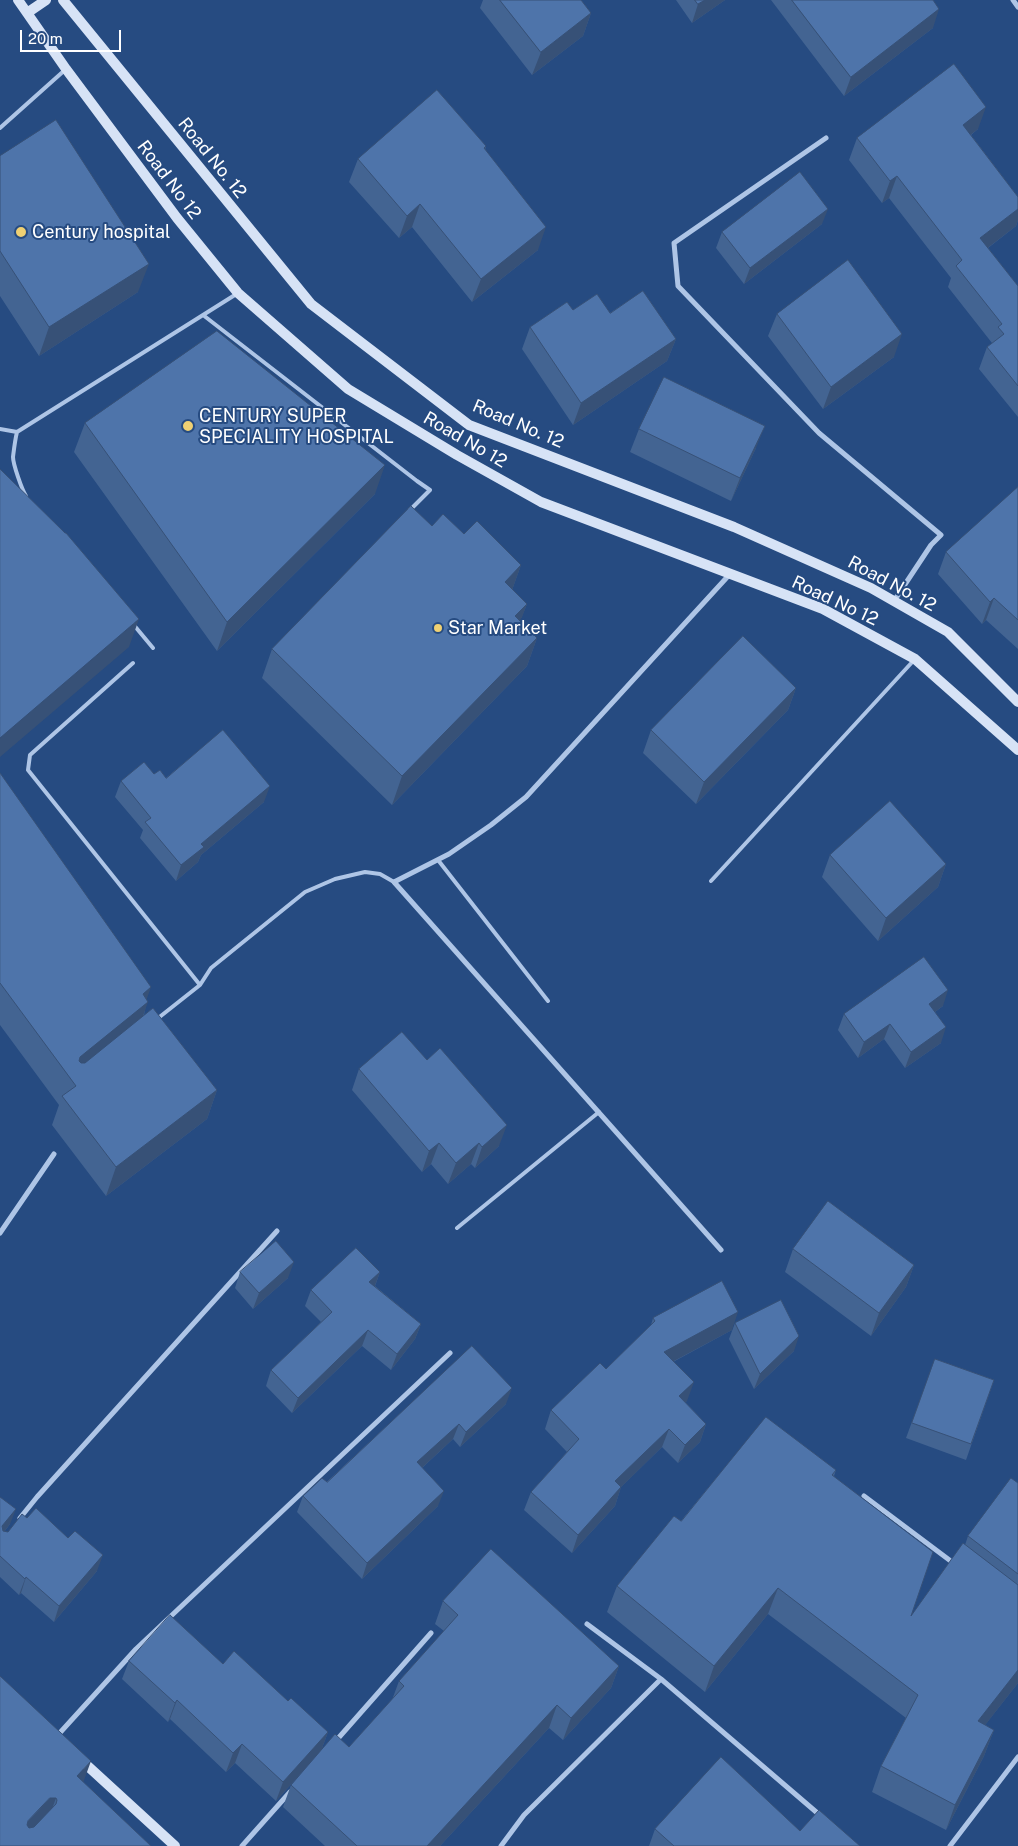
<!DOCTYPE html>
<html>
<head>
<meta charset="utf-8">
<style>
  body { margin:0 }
  #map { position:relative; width:1018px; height:1846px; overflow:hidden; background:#264b81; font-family:"Public Sans",sans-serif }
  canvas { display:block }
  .scale { position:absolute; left:20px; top:30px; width:101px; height:22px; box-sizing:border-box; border:2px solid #fff; border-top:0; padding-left:6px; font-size:15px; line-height:18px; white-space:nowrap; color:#fff; -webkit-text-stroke:4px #264b81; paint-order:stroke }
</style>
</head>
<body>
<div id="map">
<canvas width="1018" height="1846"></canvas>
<div class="scale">20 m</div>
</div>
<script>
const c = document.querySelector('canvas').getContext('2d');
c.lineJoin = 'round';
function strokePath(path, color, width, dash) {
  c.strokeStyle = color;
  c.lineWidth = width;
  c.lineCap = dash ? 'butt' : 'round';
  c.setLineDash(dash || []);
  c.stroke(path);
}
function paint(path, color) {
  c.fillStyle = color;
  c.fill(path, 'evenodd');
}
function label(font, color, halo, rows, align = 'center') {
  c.font = font + ' "Public Sans",sans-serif';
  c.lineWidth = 4;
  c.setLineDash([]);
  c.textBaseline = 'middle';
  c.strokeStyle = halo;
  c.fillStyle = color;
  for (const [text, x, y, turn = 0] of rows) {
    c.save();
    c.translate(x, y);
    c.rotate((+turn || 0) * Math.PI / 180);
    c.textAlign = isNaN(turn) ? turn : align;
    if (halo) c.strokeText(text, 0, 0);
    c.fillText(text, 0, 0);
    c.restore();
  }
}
strokePath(new Path2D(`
  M 0,128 L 66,69
  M 203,315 L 417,481 L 430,490 L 410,510
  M 0,429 L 17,432
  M 26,496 C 22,490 13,464 13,457 C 14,449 15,440 17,432 L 238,293
  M 133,624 L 153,648
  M 133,663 L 30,755 L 28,770 L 200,985
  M 438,860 L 548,1001
  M 711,881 L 915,659
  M 157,1019 L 200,985 L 211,968 L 305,892 L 335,879 L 365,872 L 380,874 L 394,882
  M 457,1228 L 599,1112`), '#aec5e6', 4);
strokePath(new Path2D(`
  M 1013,0 L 1018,7
  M 826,138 L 674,243 L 678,286 L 819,433 L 941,535 L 931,545 L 894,601
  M 0,1233 L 54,1154
  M 721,1250 L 394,882 L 449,854 L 491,825 L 526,797 L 730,574
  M 864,1496 L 956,1565
  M 20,1518 L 37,1497 L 277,1231
  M 587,1624 L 661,1679 L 822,1817
  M 57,1736 L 136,1649 L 450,1353
  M 334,1743 L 431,1633
  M 242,1846 L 290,1792
  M 501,1846 L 524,1815 L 661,1679
  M 950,1846 L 1018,1757`), '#aec5e6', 5);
strokePath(new Path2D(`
  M 18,0 L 66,69 L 177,218 L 238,293 L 348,389 L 457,455 L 541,502 L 823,609 L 915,659 L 1018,750
  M 63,0 L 311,304 L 469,425 L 734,527 L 871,588 L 948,632 L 1018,702
  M 27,13 L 46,0
  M 80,1759 L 175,1846`), '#d7e3f6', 10);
paint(new Path2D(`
  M 483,0 L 581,0 L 591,13 L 583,36 L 532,75 L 480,8 Z
  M 676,0 L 725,0 L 692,23 Z
  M 771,0 L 933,0 L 933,28 L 844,96 Z
  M 978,129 L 971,135 L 1018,197 L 1018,220 L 1016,226 L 988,248 L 1018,286 L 1018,417 L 979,369 L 987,347 L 992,343 L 948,287 L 951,278 L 889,198 L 882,203 L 849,160 L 857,138 Z
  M 486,146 L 485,150 L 538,250 L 472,302 L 412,227 L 399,238 L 349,182 L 358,159 Z
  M 0,156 L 138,292 L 39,356 L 0,296 Z
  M 822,224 L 744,284 L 716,248 L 722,232 Z
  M 573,310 L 610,313 L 676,339 L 667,361 L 573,425 L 522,349 L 530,327 Z
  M 777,314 L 894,357 L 823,409 L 768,336 Z
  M 85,423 L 375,494 L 217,651 L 74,452 Z
  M 639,429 L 756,448 L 731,501 L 630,452 Z
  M 1018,487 L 1018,649 L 986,620 L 982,624 L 938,574 L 946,552 Z
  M 432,526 L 464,534 L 521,565 L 512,590 L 527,604 L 520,621 L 537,638 L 527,666 L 392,805 L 262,678 L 272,649 Z
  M 796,688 L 788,710 L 696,804 L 643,753 L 651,730 Z
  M 0,773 L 147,1000 L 144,1015 L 217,1090 L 207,1119 L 106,1196 L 52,1125 L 59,1105 L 0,1025 Z
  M 154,774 L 166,778 L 264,802 L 201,855 L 198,862 L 176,881 L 140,838 L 143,830 L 115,797 L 121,781 Z
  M 830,855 L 946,864 L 938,887 L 878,941 L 822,877 Z
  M 943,1006 L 935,1012 L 941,1043 L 905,1068 L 884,1039 L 858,1058 L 838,1030 L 844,1014 Z
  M 359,1069 L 499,1146 L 475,1168 L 471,1164 L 448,1184 L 431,1164 L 422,1172 L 352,1090 Z
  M 793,1249 L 914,1265 L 906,1287 L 871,1336 L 785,1272 Z
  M 240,1272 L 288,1278 L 253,1309 L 235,1288 Z
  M 380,1272 L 375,1286 L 421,1324 L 415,1339 L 391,1370 L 362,1346 L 292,1413 L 266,1386 L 271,1370 L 321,1322 L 305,1306 L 311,1290 Z
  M 653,1318 L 732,1330 L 673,1362 L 687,1401 L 685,1402 L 706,1424 L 700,1442 L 678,1463 L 662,1447 L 621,1487 L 615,1506 L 572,1553 L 524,1510 L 531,1492 L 567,1452 L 545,1429 L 551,1410 L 606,1369 L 651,1325 Z
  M 735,1323 L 794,1351 L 754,1389 L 729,1339 Z
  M 472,1346 L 506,1404 L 460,1447 L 453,1439 L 422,1468 L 438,1506 L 362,1579 L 297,1512 L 303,1496 L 327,1482 Z
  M 935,1359 L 994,1380 L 966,1460 L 906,1438 Z
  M 836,1470 L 834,1476 L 911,1616 L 965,1545 L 968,1536 L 1018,1483 L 1018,1683 L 985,1725 L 994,1730 L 984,1756 L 946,1830 L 872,1792 L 881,1766 L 906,1718 L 768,1614 L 705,1692 L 607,1612 L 617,1586 L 681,1521 Z
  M 0,1497 L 10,1524 L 4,1532 L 97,1571 L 54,1622 L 21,1593 L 19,1595 L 0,1577 Z
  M 443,1601 L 619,1666 L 611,1688 L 563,1740 L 549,1728 L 440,1846 L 325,1846 L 283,1807 L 291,1785 L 349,1747 L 392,1700 L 399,1681 L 444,1631 L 435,1624 Z
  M 129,1661 L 223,1664 L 288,1701 L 328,1732 L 321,1751 L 276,1801 L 235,1763 L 226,1772 L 170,1719 L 168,1722 L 122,1679 Z
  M 0,1676 L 83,1782 L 151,1846 L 0,1846 Z
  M 655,1829 L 800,1831 L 860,1846 L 649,1846 Z`), '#436492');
paint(new Path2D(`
  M 705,0 L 725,0 L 692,23 L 698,4 Z
  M 939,9 L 933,28 L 844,96 L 851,77 Z
  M 591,13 L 583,36 L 532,75 L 541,52 Z
  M 986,107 L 978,129 L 955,147 L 963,125 Z
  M 897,176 L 889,198 L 882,203 L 890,181 Z
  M 420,204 L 412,227 L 399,238 L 407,216 Z
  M 828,209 L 822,224 L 744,284 L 750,268 Z
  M 1018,209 L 1018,220 L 1016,226 L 972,260 L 980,238 Z
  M 546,227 L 538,250 L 472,302 L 481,279 Z
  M 149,264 L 138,292 L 39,356 L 49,327 Z
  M 902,334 L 894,357 L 823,409 L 831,387 Z
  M 676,339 L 667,361 L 573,425 L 581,403 Z
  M 765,426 L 756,448 L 731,501 L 740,478 Z
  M 385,465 L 375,494 L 217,651 L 227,622 Z
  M 521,565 L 511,593 L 505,582 Z
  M 994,598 L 986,620 L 982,624 L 990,602 Z
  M 527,604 L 516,633 L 515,616 Z
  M 139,619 L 129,647 L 0,757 L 0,738 Z
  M 537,638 L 527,666 L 392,805 L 402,776 Z
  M 796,688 L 788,710 L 696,804 L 704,782 Z
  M 270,786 L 264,802 L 201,855 L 198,862 L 176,881 L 181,865 L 201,844 Z
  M 946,864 L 938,887 L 878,941 L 886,918 Z
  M 151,987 L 145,1004 L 148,1002 L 138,1030 L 73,1082 L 80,1057 L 143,994 Z
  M 948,990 L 943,1006 L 924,1020 L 929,1004 Z
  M 890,1024 L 884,1039 L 858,1058 L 864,1042 Z
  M 946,1027 L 941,1043 L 905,1068 L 911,1052 Z
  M 217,1090 L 207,1119 L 106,1196 L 116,1167 Z
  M 507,1125 L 499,1146 L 475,1168 L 482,1147 Z
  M 439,1143 L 431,1164 L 422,1172 L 429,1151 Z
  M 479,1143 L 471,1164 L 448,1184 L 456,1163 Z
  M 294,1262 L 288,1278 L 253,1309 L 259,1293 Z
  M 914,1265 L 906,1287 L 871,1336 L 879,1313 Z
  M 380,1272 L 374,1288 L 369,1282 Z
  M 738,1312 L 732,1330 L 657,1370 L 664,1352 Z
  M 421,1324 L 415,1339 L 391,1370 L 397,1354 Z
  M 368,1330 L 362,1346 L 292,1413 L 298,1398 Z
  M 799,1336 L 794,1351 L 754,1389 L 760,1374 Z
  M 694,1382 L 687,1401 L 673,1415 L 679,1396 Z
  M 512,1388 L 506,1404 L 460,1447 L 466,1432 Z
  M 459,1424 L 453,1439 L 411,1478 L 417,1462 Z
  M 706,1424 L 700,1442 L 678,1463 L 685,1445 Z
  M 669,1429 L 662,1447 L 608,1500 L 615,1481 Z
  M 621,1487 L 615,1506 L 572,1553 L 578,1535 Z
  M 444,1491 L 438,1506 L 362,1579 L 367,1563 Z
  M 16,1509 L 10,1524 L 0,1537 L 2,1526 Z
  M 103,1555 L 97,1571 L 54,1622 L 59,1606 Z
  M 26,1577 L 21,1593 L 19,1595 L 25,1579 Z
  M 778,1588 L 768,1614 L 705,1692 L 714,1666 Z
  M 619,1666 L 611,1688 L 563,1740 L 571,1718 Z
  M 1018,1670 L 1018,1683 L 968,1747 L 978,1721 Z
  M 177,1700 L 170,1719 L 168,1722 L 175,1703 Z
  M 557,1705 L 549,1728 L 440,1846 L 427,1846 Z
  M 994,1730 L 984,1756 L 946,1830 L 955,1805 Z
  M 328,1732 L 321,1751 L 276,1801 L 283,1782 Z
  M 242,1744 L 235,1763 L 226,1772 L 233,1753 Z
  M 91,1761 L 83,1783 L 77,1776 Z
  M 50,1798 L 56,1798 L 48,1820 L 20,1843 L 28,1821 Z`), '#375177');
const building = new Path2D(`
  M 500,0 L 581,0 L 591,13 L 541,52 Z
  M 695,0 L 705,0 L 698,4 Z
  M 792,0 L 933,0 L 939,9 L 851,77 Z
  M 954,64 L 986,107 L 963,125 L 1018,197 L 1018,209 L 980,238 L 1018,286 L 1018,386 L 987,347 L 1004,334 L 998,327 L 1002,324 L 956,266 L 962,260 L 897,176 L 890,181 L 857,138 Z
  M 437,90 L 486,146 L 484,148 L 546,227 L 481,279 L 420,204 L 407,216 L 358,159 Z
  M 56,120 L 149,264 L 49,327 L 0,251 L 0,156 Z
  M 800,172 L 828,209 L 750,268 L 722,232 Z
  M 848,260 L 902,334 L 831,387 L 777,314 Z
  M 643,291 L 676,339 L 581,403 L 530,327 L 567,302 L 573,310 L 597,294 L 610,313 Z
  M 217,331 L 385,465 L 227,622 L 85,423 Z
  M 664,377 L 765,426 L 740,478 L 639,429 Z
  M 0,469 L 65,533 L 66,533 L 139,619 L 0,738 Z
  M 1018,487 L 1018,620 L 994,598 L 990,602 L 946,552 Z
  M 411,506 L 432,526 L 443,514 L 464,534 L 477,521 L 521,565 L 505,582 L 527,604 L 515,616 L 537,638 L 402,776 L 272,649 Z
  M 743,636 L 796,688 L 704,782 L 651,730 Z
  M 223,730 L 270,786 L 201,844 L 204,847 L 181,865 L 145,822 L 151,818 L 121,781 L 144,762 L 154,774 L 160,770 L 166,778 Z
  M 0,773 L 151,987 L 143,994 L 148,1002 L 80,1057 L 79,1061 L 81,1063 L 85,1063 L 153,1008 L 217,1090 L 116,1167 L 62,1096 L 76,1086 L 0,983 Z
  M 890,801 L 946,864 L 886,918 L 830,855 Z
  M 924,957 L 948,990 L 929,1004 L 946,1027 L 911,1052 L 890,1024 L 864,1042 L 844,1014 Z
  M 402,1032 L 427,1060 L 440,1048 L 507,1125 L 482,1147 L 479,1143 L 456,1163 L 439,1143 L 429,1151 L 359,1069 Z
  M 828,1201 L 914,1265 L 879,1313 L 793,1249 Z
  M 276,1241 L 294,1262 L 259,1293 L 240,1272 Z
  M 356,1248 L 380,1272 L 369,1282 L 421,1324 L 397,1354 L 368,1330 L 298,1398 L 271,1370 L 332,1312 L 311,1290 Z
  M 722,1281 L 738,1312 L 664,1352 L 694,1382 L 679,1396 L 706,1424 L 685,1445 L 669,1429 L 615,1481 L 621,1487 L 578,1535 L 531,1492 L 579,1439 L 551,1410 L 600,1363 L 606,1369 L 655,1321 L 653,1318 Z
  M 781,1300 L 799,1336 L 760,1374 L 735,1323 Z
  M 472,1346 L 512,1388 L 466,1432 L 459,1424 L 417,1462 L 444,1491 L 367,1563 L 303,1496 L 322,1478 L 327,1482 Z
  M 935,1359 L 994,1380 L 971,1444 L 912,1423 Z
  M 766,1417 L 836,1470 L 832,1475 L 933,1552 L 911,1616 L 963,1543 L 1018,1585 L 1018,1670 L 978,1721 L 994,1730 L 955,1805 L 881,1766 L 918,1695 L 778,1588 L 714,1666 L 617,1586 L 674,1516 L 681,1521 Z
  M 1011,1478 L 1018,1483 L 1018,1574 L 968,1536 Z
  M 0,1497 L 16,1509 L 2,1526 L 3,1531 L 8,1532 L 22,1514 L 27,1518 L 36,1508 L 68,1538 L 75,1531 L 103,1555 L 59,1606 L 26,1577 L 25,1579 L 0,1556 Z
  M 491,1549 L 619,1666 L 571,1718 L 557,1705 L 427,1846 L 357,1846 L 291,1785 L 335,1734 L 349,1747 L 404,1686 L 399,1681 L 458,1615 L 443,1601 Z
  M 170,1615 L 223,1664 L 234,1651 L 288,1701 L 291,1698 L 328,1732 L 283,1782 L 242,1744 L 233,1753 L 177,1700 L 175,1703 L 129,1661 Z
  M 0,1676 L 91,1761 L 77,1776 L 151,1846 L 0,1846 ZM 50,1798 L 56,1798 L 57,1800 L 56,1804 L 34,1827 L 29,1828 L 27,1825 L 28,1821 Z
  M 721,1757 L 800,1831 L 819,1810 L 860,1846 L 674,1846 L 655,1829 Z`);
paint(building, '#4e74aa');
strokePath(building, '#375177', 1);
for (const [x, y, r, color] of [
  [21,232,6,"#efd073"],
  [188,426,6,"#efd073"],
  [438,628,5,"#efd073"]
]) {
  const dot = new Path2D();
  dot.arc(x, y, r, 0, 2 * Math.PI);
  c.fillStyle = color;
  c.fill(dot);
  strokePath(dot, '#264b81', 2);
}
label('18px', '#fff', '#264b81', [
  ["Road No. 12",212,158,51],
  ["Road No 12",169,180,53],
  ["Road No. 12",518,424,23],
  ["Road No 12",465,440,30],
  ["Road No. 12",892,584,28],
  ["Road No 12",835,601,25]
]);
label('18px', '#fff', '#264b81', [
  ["Century hospital",32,232],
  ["CENTURY SUPER",199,416],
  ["SPECIALITY HOSPITAL",199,437],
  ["Star Market",448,628]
], 'left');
</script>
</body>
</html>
